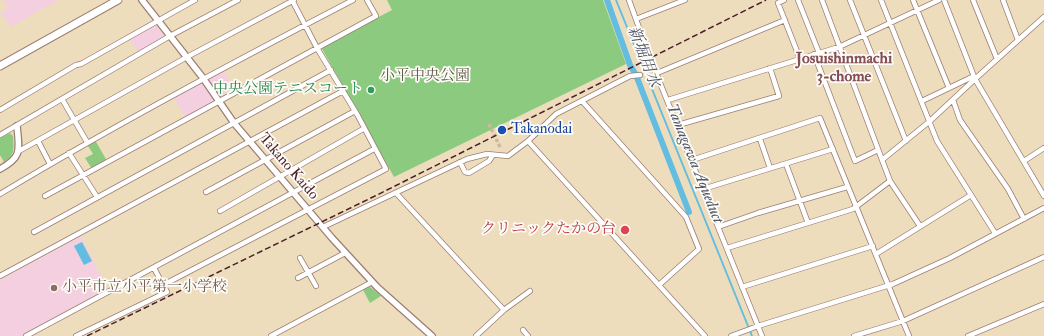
<!DOCTYPE html>
<html>
<head>
<meta charset="utf-8">
<style>
  body { margin:0 }
  canvas { display:block; background:#eeddbc }
</style>
</head>
<body>
<canvas width="1044" height="336"></canvas>
<script>
const c = document.querySelector('canvas').getContext('2d');
c.lineJoin = 'round';
function paint(path, color) {
  c.fillStyle = color;
  c.fill(path, 'evenodd');
}
function strokePath(path, color, width, dash) {
  c.strokeStyle = color;
  c.lineWidth = width;
  c.lineCap = dash ? 'butt' : 'round';
  c.setLineDash(dash || []);
  c.stroke(path);
}
function label(font, color, halo, rows, align = 'center') {
  c.font = font + ' "IM FELL Double Pica","Noto Serif JP",serif';
  c.lineWidth = 3.5;
  c.setLineDash([]);
  c.textBaseline = 'middle';
  c.strokeStyle = halo;
  c.fillStyle = color;
  for (const [text, x, y, turn = 0] of rows) {
    c.save();
    c.translate(x, y);
    c.rotate((+turn || 0) * Math.PI / 180);
    c.textAlign = isNaN(turn) ? turn : align;
    if (halo) c.strokeText(text, 0, 0);
    c.fillText(text, 0, 0);
    c.restore();
  }
}
paint(new Path2D(`
  M 3,0 L 58,0 L 11,27 L 0,13 L 8,7 Z
  M 153,25 L 156,25 L 165,37 L 138,52 L 129,38 Z
  M 223,69 L 234,89 L 219,96 L 208,78 Z
  M 201,79 L 215,98 L 214,102 L 185,117 L 172,95 Z
  M 81,236 L 108,290 L 22,336 L 0,336 L 0,280 Z`), '#f3cfe0');
paint(new Path2D(`
  M 387,0 L 603,0 L 626,64 L 394,177 L 321,47 L 392,10 Z
  M 10,133 L 13,136 C 14,147 15,156 4,162 L 0,155 L 0,138 Z
  M 95,140 L 107,161 L 92,169 L 85,158 L 93,154 L 88,146 Z
  M 369,286 L 381,296 L 370,303 L 363,290 Z`), '#8cca80');
paint(new Path2D(`
  M 615,0 L 617,0 L 753,336 L 751,336 Z
  M 82,242 L 92,261 L 84,265 L 74,246 Z`), '#62bde0');
strokePath(new Path2D(`
  M 607,0 L 630,65 L 636,75 L 689,212`), '#62bde0', 6);
strokePath(new Path2D(`
  M 489,124 L 500,147`), '#cdb79f', 3.5, [3.5, 2]);
const minor = new Path2D(`
  M 629,0 L 650,58 L 762,336
  M 784,0 L 778,3 L 800,59
  M 798,0 L 819,53
  M 822,0 L 890,181 L 920,226
  M 850,0 L 906,141
  M 881,0 L 937,141 L 995,233
  M 913,0 L 949,88
  M 944,0 L 975,79 L 1044,196
  M 973,0 L 997,59
  M 1003,0 L 1018,40
  M 636,19 L 685,0
  M 814,54 L 855,161 L 878,150
  M 657,73 L 785,20
  M 62,99 L 87,142
  M 668,100 L 839,47 L 939,0
  M 953,100 L 960,120 L 1008,189 L 1024,219
  M 582,101 L 686,217 L 699,249 L 659,285
  M 922,101 L 972,77 L 975,79
  M 0,110 L 76,65 L 81,64 L 195,0
  M 678,125 L 779,96 L 770,68
  M 0,135 L 170,36 L 238,0
  M 760,139 L 770,168
  M 38,141 L 50,164
  M 528,141 L 705,336
  M 19,151 L 187,57 L 294,0
  M 69,153 L 97,197
  M 692,160 L 820,118 L 909,336
  M 882,160 L 930,121 L 975,79 L 1044,17
  M 1024,161 L 1044,148
  M 460,162 L 465,172 L 469,173 L 489,161 L 493,155
  M 786,164 L 808,223
  M 703,189 L 833,149
  M 206,192 L 355,111
  M 396,193 L 504,310
  M 0,194 C 115,125 234,62 353,0
  M 45,196 L 376,16 L 367,0
  M 220,211 L 363,129
  M 323,227 L 467,159 L 487,154 L 508,156 L 528,141 L 556,114 L 630,76 L 640,75
  M 718,227 L 758,213 L 847,187
  M 34,232 L 331,70
  M 727,248 L 853,209 L 890,181
  M 876,254 L 971,195
  M 300,258 L 316,286
  M 154,268 L 163,285
  M 0,276 L 343,91
  M 298,278 L 345,253
  M 742,287 L 873,246
  M 523,330 L 528,336
  M 26,336 L 374,149
  M 76,336 L 167,292 L 163,285 L 386,169 L 358,116 L 317,48 L 292,0
  M 271,336 L 372,282
  M 476,336 L 504,310 L 530,291
  M 731,336 L 758,326 L 893,284 L 950,258 L 1044,208
  M 854,336 L 903,321 L 1044,257
  M 968,336 L 1044,304`);
const tertiary = new Path2D(`
  M 142,0 L 203,78 L 234,123 L 332,238 L 377,287 L 432,336
  M 0,169 C 23,157 19,149 17,126`);
const primary = new Path2D(`
  M 0,66 L 118,0`);
strokePath(minor, '#9c7e74', 6);
strokePath(tertiary, '#9c7e74', 8);
strokePath(primary, '#9c7e74', 9);
strokePath(minor, '#fff', 4.5);
strokePath(tertiary, '#fff', 5.5);
strokePath(primary, '#fff', 7);
strokePath(new Path2D(`
  M 87,336 L 375,196 L 766,0`), '#4a1f2b', 1.5, [6, 3]);
for (const [x, y, r, color] of [
  [371,90,4,"#2e9e5b"],
  [502,130,5,"#1a4fb4"],
  [625,230,5,"#e0444e"],
  [54,288,4,"#8d6e63"]
]) {
  const dot = new Path2D();
  dot.arc(x, y, r, 0, 2 * Math.PI);
  c.fillStyle = color;
  c.fill(dot);
  strokePath(dot, '#fdfcf7', 1.5);
}
label('15px', '#615b49', '#fdfcf7', [
  ["小平中央公園",425,77]
]);
label('15px', '#27864d', '#fdfcf7', [
  ["中央公園テニスコート",363,90]
], 'right');
label('15px', '#164399', '#fdfcf7', [
  ["Takanodai",511,130]
], 'left');
label('15px', '#4a1f2b', '#fdfcf7', [
  ["Takano Kaido",288,167,49]
]);
label('15px', '#be3a42', '#fdfcf7', [
  ["クリニックたかの台",616,230]
], 'right');
label('15px', '#785e54', '#fdfcf7', [
  ["小平市立小平第一小学校",62,288]
], 'left');
label('italic 16px', '#52566a', '#fdfcf7', [
  ["新堀用水",643,57,69],
  ["Tamagawa Aqueduct",694,164,68]
]);
label('bold 16px', '#834e55', '#fdfcf7', [
  ["Josuishinmachi",844,60],
  ["3-chome",844,78]
]);
</script>
</body>
</html>
